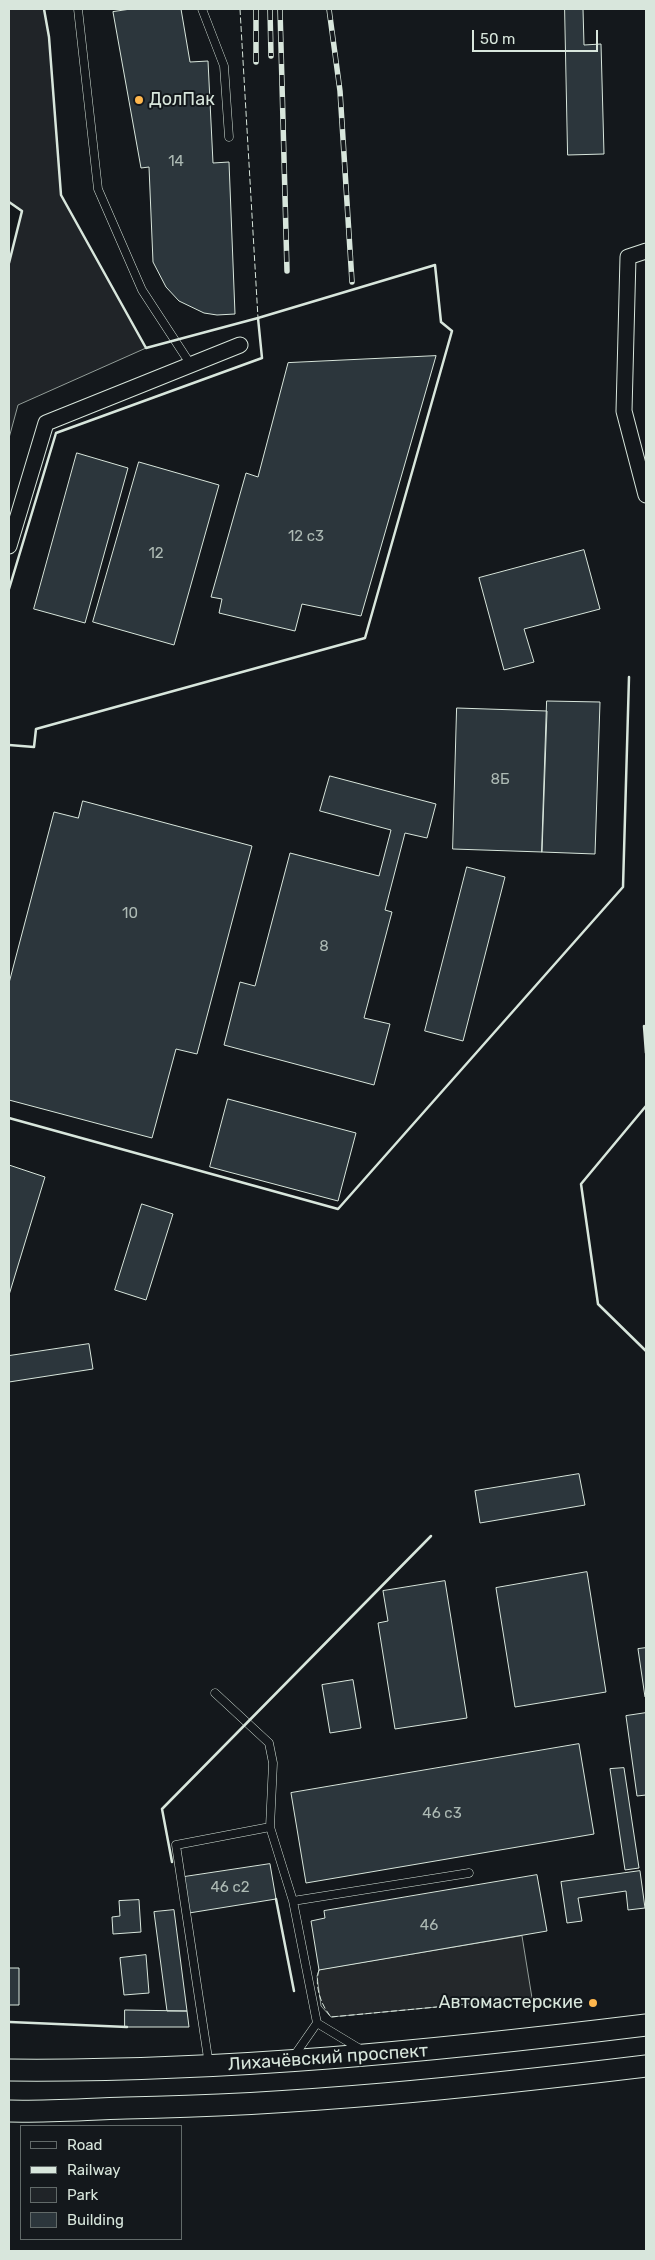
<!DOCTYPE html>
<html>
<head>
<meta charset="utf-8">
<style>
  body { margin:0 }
  #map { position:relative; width:655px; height:2260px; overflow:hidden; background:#14181c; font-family:Rubik,sans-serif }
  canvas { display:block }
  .frame { position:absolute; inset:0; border:10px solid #d8e6dc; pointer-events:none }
  .legend { position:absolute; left:20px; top:2125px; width:162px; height:115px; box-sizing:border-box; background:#14181c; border:1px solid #626a69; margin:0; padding:6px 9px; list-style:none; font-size:15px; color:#d8e6dc }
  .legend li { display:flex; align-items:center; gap:10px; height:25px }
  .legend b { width:25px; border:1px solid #626a69 }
  .scale { position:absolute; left:472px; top:30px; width:126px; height:22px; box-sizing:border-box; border:2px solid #d8e6dc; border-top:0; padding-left:6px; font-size:15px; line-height:18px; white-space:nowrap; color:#d8e6dc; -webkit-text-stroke:4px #14181c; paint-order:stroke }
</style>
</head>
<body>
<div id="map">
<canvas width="655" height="2260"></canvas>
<div class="frame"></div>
<ul class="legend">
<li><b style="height:6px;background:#14181c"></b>Road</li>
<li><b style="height:6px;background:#d8e6dc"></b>Railway</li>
<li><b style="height:14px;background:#202428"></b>Park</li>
<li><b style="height:14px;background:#2c363c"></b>Building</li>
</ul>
<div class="scale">50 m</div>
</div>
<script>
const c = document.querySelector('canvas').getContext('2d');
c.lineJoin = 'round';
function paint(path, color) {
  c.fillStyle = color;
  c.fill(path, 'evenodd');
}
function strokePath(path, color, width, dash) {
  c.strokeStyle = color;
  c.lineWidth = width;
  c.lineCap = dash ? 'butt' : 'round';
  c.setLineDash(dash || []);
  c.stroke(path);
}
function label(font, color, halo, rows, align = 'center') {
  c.font = font + ' Rubik,sans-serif';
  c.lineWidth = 4;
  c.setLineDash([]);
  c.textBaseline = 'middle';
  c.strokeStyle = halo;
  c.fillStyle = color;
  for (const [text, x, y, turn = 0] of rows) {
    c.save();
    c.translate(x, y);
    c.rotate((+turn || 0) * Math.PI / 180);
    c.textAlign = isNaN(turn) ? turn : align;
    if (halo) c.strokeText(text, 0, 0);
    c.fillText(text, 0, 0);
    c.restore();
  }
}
const green = new Path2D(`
  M 9,9 L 44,9 L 49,37 L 61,195 L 146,348 L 18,405 L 9,438 L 9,263 L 22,212 L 9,202 Z`);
paint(green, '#202428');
strokePath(green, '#939e99', 1);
const parking = new Path2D(`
  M 522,1936 L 532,1998 L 331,2017 L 321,2006 L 317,1976 L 319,1970 Z`);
paint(parking, '#24282b');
strokePath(parking, '#939e99', 1);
const building = new Path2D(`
  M 131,9 L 181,9 L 190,62 L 208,61 L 213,163 L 229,162 L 235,314 L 217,315 L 204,313 L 179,301 L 166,287 L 153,262 L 149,167 L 141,168 L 113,12 Z
  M 565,9 L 583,9 L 584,45 L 601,44 L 604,154 L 568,155 Z
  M 436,356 L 361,616 L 302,604 L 295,631 L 219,613 L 222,599 L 211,597 L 246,473 L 258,477 L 288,363 Z
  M 77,453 L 128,468 L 85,623 L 34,609 Z
  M 139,462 L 219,485 L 174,645 L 93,622 Z
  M 584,550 L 600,609 L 524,629 L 534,662 L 504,670 L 479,578 Z
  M 547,701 L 600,702 L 595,854 L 542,852 Z
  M 457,708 L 547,711 L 542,852 L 453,849 Z
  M 330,776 L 436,804 L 427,838 L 405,833 L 385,910 L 392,912 L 364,1018 L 390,1024 L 374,1085 L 224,1045 L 240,982 L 255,986 L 290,853 L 379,876 L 391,830 L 320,811 Z
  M 83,801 L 252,846 L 197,1054 L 176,1049 L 152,1138 L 9,1100 L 9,983 L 54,812 L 78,818 Z
  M 467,867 L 505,877 L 463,1041 L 425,1031 Z
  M 228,1099 L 356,1133 L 338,1201 L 210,1167 Z
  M 9,1165 L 45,1177 L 9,1295 Z
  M 142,1204 L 173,1214 L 146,1300 L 115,1290 Z
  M 89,1344 L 93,1369 L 9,1382 L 9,1356 Z
  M 579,1474 L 585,1505 L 480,1523 L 475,1491 Z
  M 587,1572 L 606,1692 L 515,1707 L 496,1588 Z
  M 445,1581 L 467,1718 L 395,1729 L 378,1623 L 388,1621 L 383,1591 Z
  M 646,1648 L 646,1697 L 645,1697 L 638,1649 Z
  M 353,1680 L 361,1728 L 330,1733 L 322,1685 Z
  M 646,1713 L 646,1795 L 637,1796 L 626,1716 Z
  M 579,1744 L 594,1834 L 306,1883 L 291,1793 Z
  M 624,1768 L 639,1868 L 625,1870 L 610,1769 Z
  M 270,1864 L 276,1899 L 189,1913 L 184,1877 Z
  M 640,1871 L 645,1908 L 628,1910 L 626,1891 L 578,1898 L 582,1921 L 567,1923 L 561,1882 Z
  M 537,1875 L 547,1931 L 319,1970 L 311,1921 L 325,1918 L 324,1911 Z
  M 139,1900 L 141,1932 L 113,1934 L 112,1917 L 120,1916 L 119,1901 Z
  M 174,1910 L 187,2011 L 167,2011 L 154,1912 Z
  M 146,1955 L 149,1993 L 124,1995 L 120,1958 Z
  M 9,1968 L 19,1968 L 19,2005 L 9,2005 Z
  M 125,2010 L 187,2011 L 189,2027 L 125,2027 Z`);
paint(building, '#2c363c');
strokePath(building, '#d8e6dc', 1);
const service = new Path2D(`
  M 78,9 L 98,189 L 142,290 L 191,365
  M 202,9 L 224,66 L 229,137
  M 270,1827 L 293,1901
  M 360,2049 L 317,2023 L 293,1901 L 469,1873
  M 294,2056 L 317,2023
  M 209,2065 L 176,1845 L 270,1827 L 273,1763 L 269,1743 L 215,1693`);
const minor = new Path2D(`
  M 646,251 L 628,257 L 624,411 L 646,495
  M 9,546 L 46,423 L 240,345`);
const secondary = new Path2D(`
  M 9,2070 C 223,2072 434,2051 646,2025
  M 9,2111 C 48,2112 87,2109 126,2108 C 300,2105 473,2087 646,2066`);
strokePath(service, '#d8e6dc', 9);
strokePath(minor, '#d8e6dc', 17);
strokePath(secondary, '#d8e6dc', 23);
strokePath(service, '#14181c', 8);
strokePath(minor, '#14181c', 15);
strokePath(secondary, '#14181c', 21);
const rail = new Path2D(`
  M 256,9 L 256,62
  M 270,9 L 271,56
  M 280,9 L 287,271
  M 329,9 L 340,91 L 352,282`);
strokePath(rail, '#d8e6dc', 5.5);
strokePath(rail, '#14181c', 4, [11]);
strokePath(new Path2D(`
  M 240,9 L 258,318
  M 319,1970 C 314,1986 321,2005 331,2017 L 532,1998`), '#d8e6dc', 1, [6, 2.5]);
strokePath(new Path2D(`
  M 9,202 L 22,211 L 9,263
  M 9,589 L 56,433 L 262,358 L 258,318
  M 9,745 L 34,747 L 36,729 L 365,638 L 452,331 L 441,322 L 435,265 L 258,318 L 146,348 L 61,195 L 49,37 L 44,9
  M 644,1026 L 646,1053
  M 646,1106 L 581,1184 L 598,1304 L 646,1351
  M 9,1118 L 338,1209 L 623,887 L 629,677
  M 172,1862 L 162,1809 L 431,1536
  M 276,1899 L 294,1991
  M 10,2022 L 127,2027`), '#d8e6dc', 2.5);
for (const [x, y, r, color] of [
  [139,100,5,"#ffb74d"],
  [593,2003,5,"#ffb74d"]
]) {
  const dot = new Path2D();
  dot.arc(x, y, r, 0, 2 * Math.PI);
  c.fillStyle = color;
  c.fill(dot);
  strokePath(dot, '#14181c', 2);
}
label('15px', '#adbab4', null, [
  ["14",176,162],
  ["12 с3",306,537],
  ["12",156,554],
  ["8Б",500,780],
  ["10",130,914],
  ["8",324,947],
  ["46 с3",442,1814],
  ["46 с2",230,1888],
  ["46",429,1926]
]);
label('18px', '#d8e6dc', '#14181c', [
  ["ДолПак",149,100],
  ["Автомастерские",583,2003,"right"]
], 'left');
label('18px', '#d8e6dc', '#14181c', [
  ["Лихачёвский проспект",328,2058,-4]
]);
</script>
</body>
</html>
